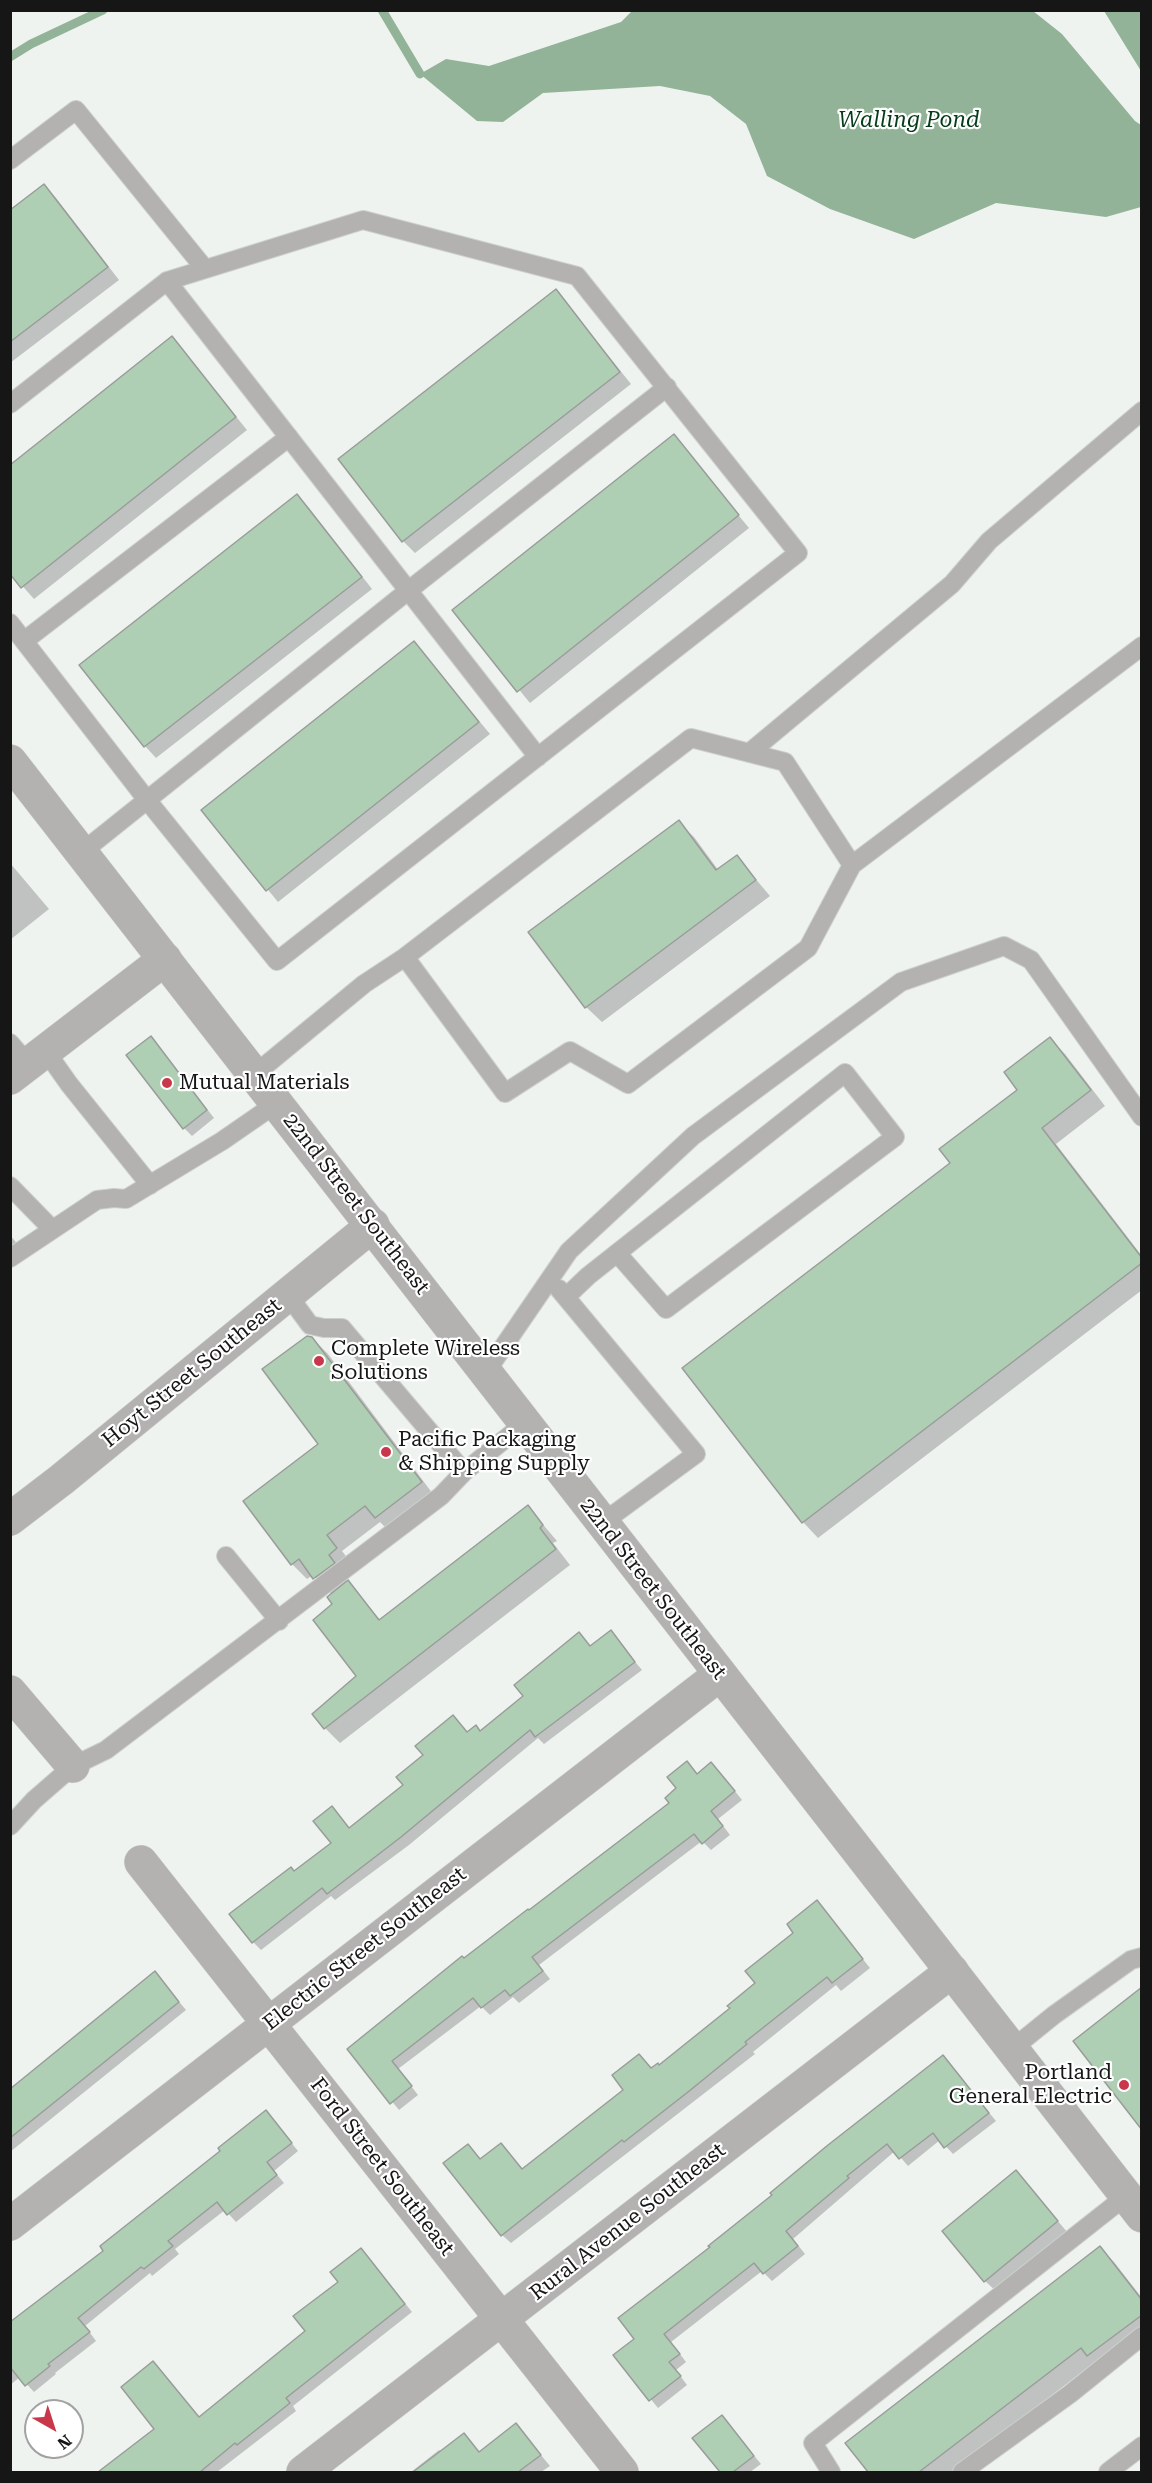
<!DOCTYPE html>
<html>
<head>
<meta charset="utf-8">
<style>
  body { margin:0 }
  #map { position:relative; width:1152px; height:2483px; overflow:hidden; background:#eff3f0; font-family:"Roboto Serif",serif }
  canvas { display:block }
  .frame { position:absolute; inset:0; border:12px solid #151615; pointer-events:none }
  .north { position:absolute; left:24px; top:2399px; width:60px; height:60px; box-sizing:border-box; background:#fff; border:2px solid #a1a2a1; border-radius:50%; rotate:141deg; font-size:16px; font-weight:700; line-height:24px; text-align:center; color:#151615 }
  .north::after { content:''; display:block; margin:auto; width:21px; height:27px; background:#c8374a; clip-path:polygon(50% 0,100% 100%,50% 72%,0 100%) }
</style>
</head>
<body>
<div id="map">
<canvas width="1152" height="2483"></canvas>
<div class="frame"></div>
<div class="north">N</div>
</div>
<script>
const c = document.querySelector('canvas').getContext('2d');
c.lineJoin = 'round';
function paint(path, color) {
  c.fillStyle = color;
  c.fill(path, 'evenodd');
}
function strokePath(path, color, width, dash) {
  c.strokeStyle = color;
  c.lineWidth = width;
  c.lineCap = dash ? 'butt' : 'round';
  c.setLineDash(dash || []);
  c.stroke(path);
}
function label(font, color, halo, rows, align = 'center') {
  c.font = font + ' "Roboto Serif",serif';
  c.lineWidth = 4.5;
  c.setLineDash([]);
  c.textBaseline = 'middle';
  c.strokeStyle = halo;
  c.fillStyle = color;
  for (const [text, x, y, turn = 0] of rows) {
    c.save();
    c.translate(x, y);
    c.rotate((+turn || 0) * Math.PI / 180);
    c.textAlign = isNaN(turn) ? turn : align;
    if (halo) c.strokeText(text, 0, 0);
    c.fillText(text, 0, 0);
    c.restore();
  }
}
paint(new Path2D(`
  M 633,10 L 1033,11 L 1062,34 L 1135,121 L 1141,125 L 1141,207 L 1106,217 L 996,203 L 914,239 L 830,209 L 767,176 L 746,124 L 710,96 L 660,86 L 543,93 L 503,122 L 477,121 L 420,74 L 446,59 L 489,66 L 621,22 Z
  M 1104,11 L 1141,11 L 1141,71 Z`), '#93b398');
paint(new Path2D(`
  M 44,186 L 56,198 L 119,280 L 10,363 L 10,212 Z
  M 556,291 L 631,384 L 415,553 L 403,541 L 340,460 Z
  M 172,338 L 247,430 L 34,599 L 10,572 Z
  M 673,436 L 749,528 L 530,703 L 454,610 Z
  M 297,496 L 309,508 L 372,589 L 156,758 L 145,746 Z
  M 414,643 L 490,734 L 278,902 L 203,811 Z
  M 678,822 L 694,837 L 719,871 L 737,857 L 770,896 L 602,1022 L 586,1007 Z
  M 10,863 L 49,909 L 10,940 Z
  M 1050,1039 L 1065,1054 L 1105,1106 L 1056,1144 L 1142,1256 L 1142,1290 L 818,1538 L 803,1522 L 684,1368 L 952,1164 L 1019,1090 Z
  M 158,1046 L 214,1118 L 192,1136 L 184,1128 Z
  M 10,1235 L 19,1246 L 10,1253 Z
  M 312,1338 L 328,1354 L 436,1498 L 391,1533 L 380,1522 L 342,1551 L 352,1564 L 343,1571 L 349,1579 L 346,1580 L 381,1621 L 528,1507 L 557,1541 L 553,1543 L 570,1565 L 340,1743 L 325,1728 L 358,1676 L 332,1595 L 313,1575 L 307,1579 L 292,1564 L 320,1444 Z
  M 610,1632 L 642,1670 L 544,1744 L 538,1738 L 409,1845 L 335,1900 L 331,1896 L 261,1950 L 253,1942 L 232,1915 L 295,1873 L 333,1843 L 332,1808 L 350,1830 L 467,1734 L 481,1732 Z
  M 719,1771 L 742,1800 L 718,1819 L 730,1835 L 711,1850 L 702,1841 L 539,1965 L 550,1979 L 519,2003 L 513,1997 L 490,2015 L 481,2006 L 398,2069 L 418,2095 L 399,2110 L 349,2049 L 671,1803 L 697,1775 Z
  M 817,1902 L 870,1968 L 841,1991 L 836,1985 L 753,2052 L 755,2054 L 511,2243 L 502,2235 L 481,2160 L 501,2145 L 523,2170 L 652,2070 L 659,2066 L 732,2009 L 757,1983 Z
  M 155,1973 L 186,2010 L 10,2152 L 10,2090 Z
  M 943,2057 L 996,2121 L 953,2154 L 940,2140 L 908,2166 L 895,2151 L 793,2239 L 805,2254 L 772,2281 L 762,2271 L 671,2342 L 686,2362 L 676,2370 L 687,2385 L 658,2408 L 615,2355 L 636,2339 L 712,2248 Z
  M 273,2120 L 298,2151 L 274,2171 L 284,2183 L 236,2222 L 225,2210 L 175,2249 L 179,2254 L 152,2276 L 150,2273 L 85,2326 L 96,2341 L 55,2373 L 56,2374 L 34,2392 L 20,2377 L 10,2385 L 10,2324 Z
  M 1016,2172 L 1068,2233 L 997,2292 L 985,2281 Z
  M 1100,2248 L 1114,2262 L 1142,2298 L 1142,2340 L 1095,2362 L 952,2472 L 870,2472 L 847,2443 Z
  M 368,2257 L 412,2312 L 293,2406 L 296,2411 L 217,2472 L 101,2472 L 156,2430 L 200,2418 L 307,2331 L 340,2282 Z
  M 722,2417 L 761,2464 L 750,2472 L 722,2472 L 695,2438 Z
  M 516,2425 L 550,2466 L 541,2472 L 411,2472 L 439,2450 L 442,2452 L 464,2435 L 480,2453 Z`), '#0003');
strokePath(new Path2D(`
  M 382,10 L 420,74
  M 10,57 L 31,44 L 103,10`), '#93b398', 9);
const building = new Path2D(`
  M 44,184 L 108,267 L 10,342 L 10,210 Z
  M 556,289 L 620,372 L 402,542 L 338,459 Z
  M 172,336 L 236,417 L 21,588 L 10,574 L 10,465 Z
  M 674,434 L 739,515 L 517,692 L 452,610 Z
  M 297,494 L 362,577 L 144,747 L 79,665 Z
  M 414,641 L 479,722 L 266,891 L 201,810 Z
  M 679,820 L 716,870 L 737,855 L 756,880 L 585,1008 L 528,932 Z
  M 151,1036 L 207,1110 L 183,1129 L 126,1055 Z
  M 1050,1037 L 1091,1090 L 1042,1128 L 1142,1258 L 1142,1263 L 802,1523 L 682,1368 L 950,1163 L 939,1149 L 1017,1090 L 1004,1072 Z
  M 307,1336 L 312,1337 L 422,1482 L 375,1518 L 365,1506 L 327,1535 L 337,1548 L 329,1555 L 335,1563 L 313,1579 L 299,1559 L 291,1565 L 243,1501 L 318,1444 L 262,1369 Z
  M 528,1505 L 543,1525 L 540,1528 L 556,1549 L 324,1729 L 312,1714 L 356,1676 L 313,1620 L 332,1604 L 327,1597 L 348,1580 L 379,1620 Z
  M 611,1630 L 635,1662 L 535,1737 L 530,1730 L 401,1837 L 327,1894 L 322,1888 L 252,1943 L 229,1914 L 291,1867 L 294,1871 L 331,1843 L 313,1821 L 332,1806 L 349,1828 L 403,1785 L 396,1777 L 423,1755 L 415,1746 L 453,1715 L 467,1732 L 476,1725 L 480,1731 L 523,1696 L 514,1685 L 579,1632 L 590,1646 Z
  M 687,1761 L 697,1774 L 711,1762 L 735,1791 L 711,1811 L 723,1826 L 702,1844 L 694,1834 L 532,1957 L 543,1971 L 510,1996 L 505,1990 L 481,2008 L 473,1998 L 392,2061 L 412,2086 L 390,2104 L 347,2049 L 462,1956 L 464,1958 L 528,1909 L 529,1910 L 669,1803 L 665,1798 L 676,1788 L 667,1777 Z
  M 817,1900 L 863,1959 L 832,1983 L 827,1977 L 745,2042 L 747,2044 L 688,2092 L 624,2142 L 622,2140 L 501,2236 L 443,2163 L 468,2144 L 480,2159 L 501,2143 L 522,2169 L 623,2090 L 612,2075 L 639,2054 L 651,2068 L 658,2063 L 659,2065 L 730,2008 L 727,2006 L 755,1983 L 745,1971 L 793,1933 L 787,1924 Z
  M 155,1971 L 179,2002 L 10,2138 L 10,2089 Z
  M 1142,1987 L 1142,2130 L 1073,2041 Z
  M 943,2055 L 989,2113 L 944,2148 L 933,2133 L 899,2159 L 887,2144 L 847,2176 L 849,2178 L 786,2231 L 798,2246 L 763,2274 L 754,2263 L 664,2334 L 680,2354 L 669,2362 L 681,2376 L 649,2401 L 613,2355 L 634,2339 L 618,2318 L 710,2247 L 708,2246 L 772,2195 L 770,2193 L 828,2145 Z
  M 266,2110 L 292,2143 L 267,2162 L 277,2175 L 227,2215 L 217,2202 L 168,2241 L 173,2246 L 144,2269 L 141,2267 L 78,2318 L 90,2332 L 48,2364 L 50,2366 L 25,2386 L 10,2367 L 10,2322 L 103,2251 L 100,2246 L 220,2151 L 218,2148 Z
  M 1016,2170 L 1058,2221 L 984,2282 L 942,2231 Z
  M 1100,2246 L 1142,2300 L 1142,2315 L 1087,2356 L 1081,2348 L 919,2472 L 868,2472 L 845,2443 Z
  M 361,2248 L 405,2304 L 286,2398 L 290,2403 L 237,2445 L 235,2443 L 200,2472 L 98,2472 L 154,2429 L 121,2387 L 153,2361 L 199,2417 L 305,2331 L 293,2316 L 338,2282 L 330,2272 Z
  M 722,2415 L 754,2456 L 733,2472 L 720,2472 L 692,2438 Z
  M 516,2423 L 541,2455 L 518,2472 L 413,2472 L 464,2433 L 479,2452 Z`);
paint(building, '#afcfb4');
strokePath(building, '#999c99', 1.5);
const service = new Path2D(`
  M 10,160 L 76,110 L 205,269
  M 167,281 L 538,757
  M 10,404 L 167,281 L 363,220 L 577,276 L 798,553 L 277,961 L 147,800 L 409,590 L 667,387
  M 10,623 L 147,800 L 82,852
  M 24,641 L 289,437
  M 749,753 L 952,584 L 989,541 L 1142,411
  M 852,865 L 1142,646
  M 10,1043 L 28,1064
  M 45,1050 L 69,1084 L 150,1185
  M 255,1074 L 364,984 L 405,957 L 691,738 L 785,762 L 852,865 L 808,948 L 628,1084 L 570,1051 L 505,1093 L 405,957
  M 10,1186 L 52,1229
  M 10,1258 L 97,1200 L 114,1198 L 126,1199 L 222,1141 L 277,1103
  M 559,1289 L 696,1454 L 602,1523
  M 288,1295 L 310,1325 L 324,1328 L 342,1328 L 464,1472
  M 566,1297 L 588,1276 L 845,1073 L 895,1137 L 666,1309 L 617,1253
  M 486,1372 L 569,1251 L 693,1136 L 901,982 L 1004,946 L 1031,960 L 1142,1117
  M 226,1556 L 279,1621
  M 10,1826 L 34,1800 L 73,1766 L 106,1750 L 441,1496 L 464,1472 L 525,1423
  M 1012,2049 L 1054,2015 L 1131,1960 L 1142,1957
  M 831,2472 L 813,2443 L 1126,2196
  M 962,2472 L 1070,2394 L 1142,2336
  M 1108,2472 L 1142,2446`);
const minor = new Path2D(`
  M 10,1078 L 165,959
  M 10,1519 L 61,1480 L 373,1225
  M 10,1692 L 73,1766
  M 141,1862 L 622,2472
  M 10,2224 L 719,1675
  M 303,2472 L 952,1971`);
const tertiary = new Path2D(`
  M 10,761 L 1142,2216`);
strokePath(service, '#ccd0cd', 20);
strokePath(minor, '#ccd0cd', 34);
strokePath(tertiary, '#ccd0cd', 34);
strokePath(service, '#b4b2b1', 18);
strokePath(minor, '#b4b2b1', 33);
strokePath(tertiary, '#b4b2b1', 33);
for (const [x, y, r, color] of [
  [167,1083,6,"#c8374a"],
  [319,1361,6,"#c8374a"],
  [386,1452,6,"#c8374a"],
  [1124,2085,6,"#c8374a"]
]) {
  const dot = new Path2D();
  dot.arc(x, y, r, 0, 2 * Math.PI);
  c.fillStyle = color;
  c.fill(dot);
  strokePath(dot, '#fff', 2);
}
label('21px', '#151615', '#fff', [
  ["Mutual Materials",179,1083],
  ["Complete Wireless",331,1349],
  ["Solutions",331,1373],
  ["Pacific Packaging",398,1440],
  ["& Shipping Supply",398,1464],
  ["Portland",1112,2073,"right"],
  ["General Electric",1112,2097,"right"]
], 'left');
label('21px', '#151615', '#fff', [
  ["22nd Street Southeast",356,1204,52],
  ["Hoyt Street Southeast",192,1373,-39],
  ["22nd Street Southeast",653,1589,52],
  ["Electric Street Southeast",365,1949,-38],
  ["Ford Street Southeast",382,2167,52],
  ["Rural Avenue Southeast",628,2222,-38]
]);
label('italic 22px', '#053b18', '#fff', [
  ["Walling Pond",909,121]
]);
</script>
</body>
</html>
